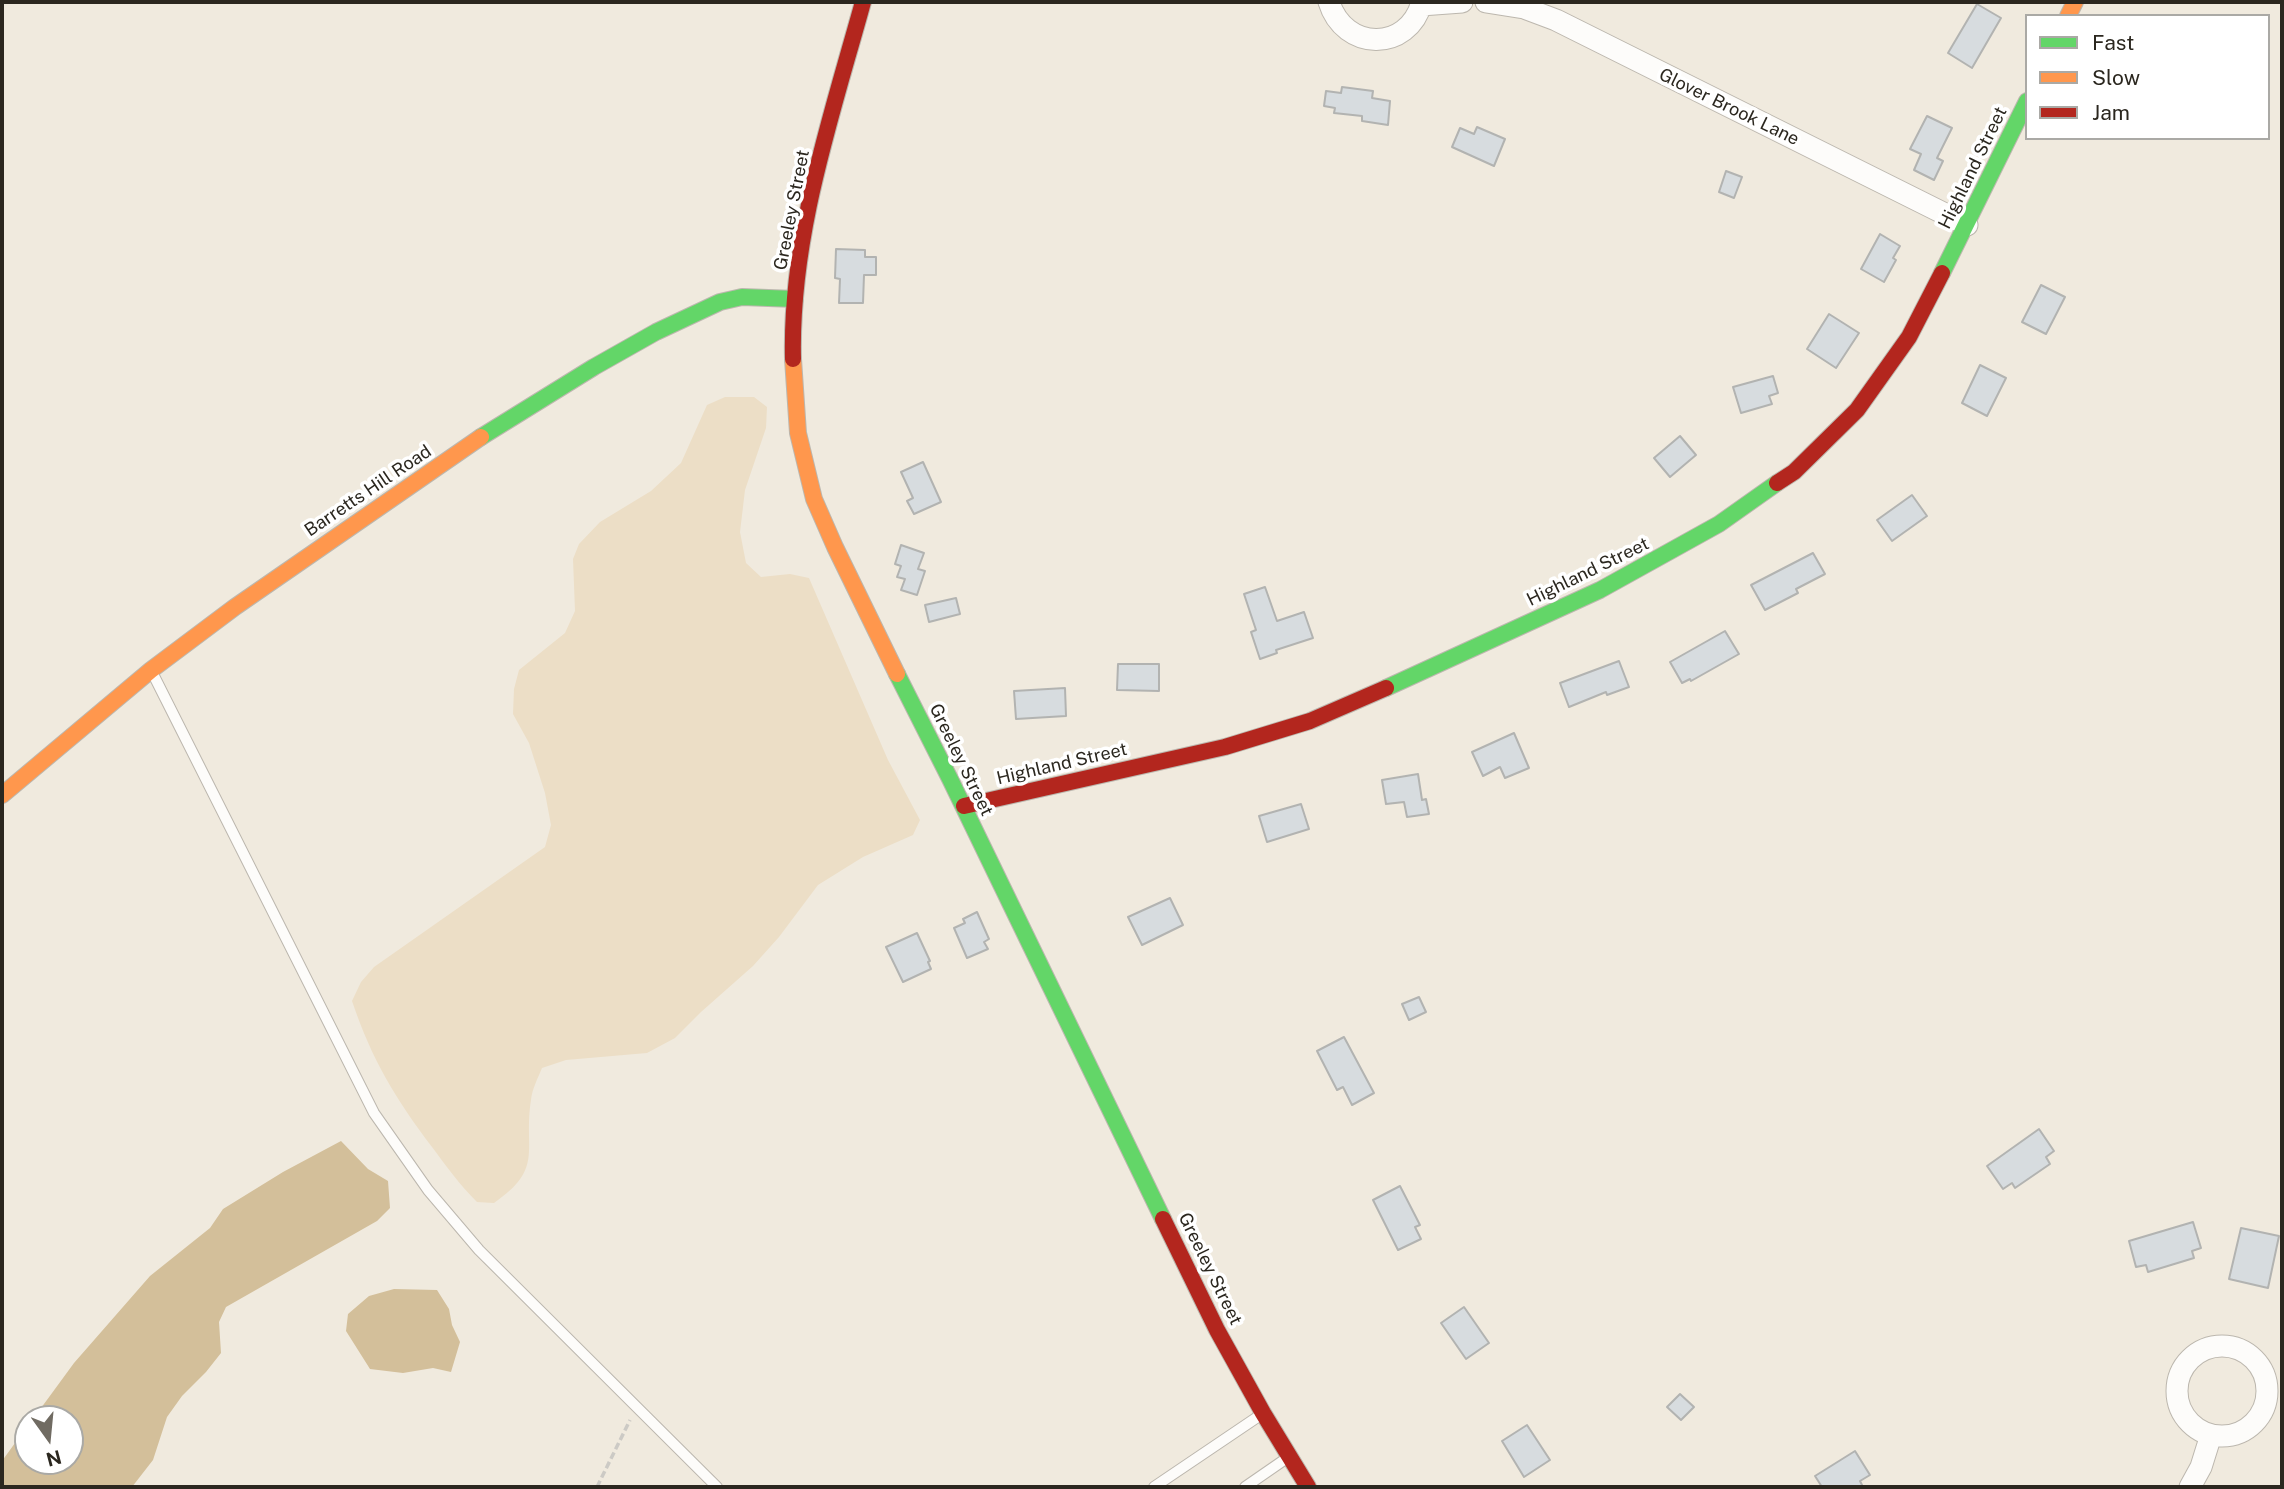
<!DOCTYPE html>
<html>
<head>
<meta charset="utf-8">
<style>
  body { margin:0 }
  #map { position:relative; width:2284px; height:1489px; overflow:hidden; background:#f0eade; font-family:"Public Sans",sans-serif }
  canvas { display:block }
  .frame { position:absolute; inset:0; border:4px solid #2b271f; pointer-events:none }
  .legend { position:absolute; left:2025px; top:14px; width:245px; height:126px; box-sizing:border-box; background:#fff; border:2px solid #aaa9a5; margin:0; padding:9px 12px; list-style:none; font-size:21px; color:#2b271f }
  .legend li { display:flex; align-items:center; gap:14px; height:35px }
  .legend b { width:35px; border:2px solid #aaa9a5 }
  .north { position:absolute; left:14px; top:1405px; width:70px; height:70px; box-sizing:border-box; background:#fff; border:2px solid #aaa9a5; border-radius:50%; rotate:165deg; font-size:19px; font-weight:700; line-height:28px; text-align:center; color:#2b271f }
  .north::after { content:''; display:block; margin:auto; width:24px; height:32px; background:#706b62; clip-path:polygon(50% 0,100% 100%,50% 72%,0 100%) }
</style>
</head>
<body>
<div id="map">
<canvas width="2284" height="1489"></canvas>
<div class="frame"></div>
<ul class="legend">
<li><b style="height:9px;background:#63d668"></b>Fast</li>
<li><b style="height:9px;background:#ff974d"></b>Slow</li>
<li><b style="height:9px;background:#b3261e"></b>Jam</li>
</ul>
<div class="north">N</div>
</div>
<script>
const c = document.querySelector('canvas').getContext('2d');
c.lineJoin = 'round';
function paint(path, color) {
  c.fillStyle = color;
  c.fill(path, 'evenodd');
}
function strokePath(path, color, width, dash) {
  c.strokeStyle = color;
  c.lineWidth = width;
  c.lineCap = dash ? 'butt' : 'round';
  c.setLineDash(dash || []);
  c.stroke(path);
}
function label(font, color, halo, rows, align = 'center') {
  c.font = font + ' "Public Sans",sans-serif';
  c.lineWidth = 7;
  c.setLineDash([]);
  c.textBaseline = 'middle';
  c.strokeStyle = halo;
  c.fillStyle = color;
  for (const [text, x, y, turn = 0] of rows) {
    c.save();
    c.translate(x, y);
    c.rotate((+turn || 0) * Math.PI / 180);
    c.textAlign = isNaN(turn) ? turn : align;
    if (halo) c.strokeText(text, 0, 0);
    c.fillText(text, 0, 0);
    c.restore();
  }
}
paint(new Path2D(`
  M 725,397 L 754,397 L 767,407 L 766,428 L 745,490 L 740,532 L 746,563 L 761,577 L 790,574 L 809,578 L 888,760 L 920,820 L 913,835 L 863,857 L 818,885 L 779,937 L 753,966 L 701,1012 L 675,1038 L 647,1053 L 566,1060 L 542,1068 C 538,1078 532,1089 531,1100 C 523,1150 545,1168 494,1203 L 477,1202 C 460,1185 446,1166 432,1147 C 395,1098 372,1060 352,1001 L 361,982 L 374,967 L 545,847 L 551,825 L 545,793 L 529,743 L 513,714 L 514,689 L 519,670 L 565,633 L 575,611 L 573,559 L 579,544 L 600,522 L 651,491 L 681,463 L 707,405 Z`), '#ecdec6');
paint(new Path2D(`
  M 341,1141 L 368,1169 L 388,1181 L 390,1208 L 377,1221 L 226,1307 L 219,1322 L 221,1353 L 206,1372 L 182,1396 L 167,1417 L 153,1460 L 132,1487 L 2,1487 L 2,1461 L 28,1425 L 28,1461 L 70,1461 L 70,1419 L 33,1419 L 74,1363 L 150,1276 L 210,1228 L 223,1209 L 283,1172 Z
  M 394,1289 L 437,1290 L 449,1309 L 452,1325 L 460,1342 L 451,1372 L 433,1368 L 403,1373 L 370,1369 L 346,1331 L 348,1314 L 369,1296 Z`), '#d3bf9a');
const building = new Path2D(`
  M 1977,4 L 2001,18 L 1972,68 L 1948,53 Z
  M 1342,87 L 1373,91 L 1372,98 L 1390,101 L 1388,125 L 1362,121 L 1362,116 L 1334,113 L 1335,108 L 1324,106 L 1326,91 L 1341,93 Z
  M 1927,116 L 1952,128 L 1937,158 L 1943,161 L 1934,180 L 1914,170 L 1921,154 L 1910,149 Z
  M 1477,127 L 1505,139 L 1494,166 L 1452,147 L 1460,128 L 1474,134 Z
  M 1726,171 L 1742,177 L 1734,198 L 1719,192 Z
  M 1880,234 L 1900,246 L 1893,258 L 1896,260 L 1884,282 L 1861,269 Z
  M 836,249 L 865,250 L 865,257 L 876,257 L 876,275 L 864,275 L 863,303 L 839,303 L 840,279 L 835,278 Z
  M 2041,285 L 2065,297 L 2046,334 L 2022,322 Z
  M 1829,314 L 1859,333 L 1836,368 L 1807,349 Z
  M 1980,365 L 2006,378 L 1987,416 L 1962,403 Z
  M 1773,376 L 1778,393 L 1769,396 L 1772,404 L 1741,413 L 1733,387 Z
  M 1680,436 L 1696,455 L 1670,477 L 1654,458 Z
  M 923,462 L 941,502 L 914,514 L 907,501 L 913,498 L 901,472 Z
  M 1912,495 L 1927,516 L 1892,541 L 1877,520 Z
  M 901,545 L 924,553 L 918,569 L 925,571 L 917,595 L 901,590 L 905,579 L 897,577 L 901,566 L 895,564 Z
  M 1813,553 L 1825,574 L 1796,589 L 1798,593 L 1765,610 L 1751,585 Z
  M 1265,587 L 1277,621 L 1304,612 L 1313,638 L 1276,650 L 1277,653 L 1260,659 L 1251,632 L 1256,630 L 1244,594 Z
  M 956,598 L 960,614 L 929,622 L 925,605 Z
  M 1725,631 L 1739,654 L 1691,681 L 1690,679 L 1682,683 L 1670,662 Z
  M 1619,661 L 1629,687 L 1607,695 L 1606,692 L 1569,707 L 1560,683 Z
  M 1118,664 L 1159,664 L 1159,691 L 1117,690 Z
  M 1065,688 L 1066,716 L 1016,719 L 1014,691 Z
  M 1514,733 L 1529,768 L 1505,778 L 1500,767 L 1483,776 L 1472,752 Z
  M 1418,774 L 1422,800 L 1426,799 L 1429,814 L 1407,817 L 1404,802 L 1386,804 L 1382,780 Z
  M 1301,804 L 1309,829 L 1267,842 L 1259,816 Z
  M 1170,898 L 1183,925 L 1142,945 L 1128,917 Z
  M 977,912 L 989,939 L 984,942 L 988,949 L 967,958 L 954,928 L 965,923 L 963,919 Z
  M 917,933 L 930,961 L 928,962 L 931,969 L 903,982 L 886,947 Z
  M 1419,997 L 1426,1012 L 1409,1020 L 1402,1004 Z
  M 1344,1037 L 1374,1093 L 1352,1105 L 1343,1087 L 1337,1090 L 1317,1051 Z
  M 2039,1129 L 2054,1151 L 2046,1157 L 2050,1164 L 2015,1188 L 2012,1183 L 2003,1189 L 1987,1166 Z
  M 1400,1186 L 1420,1225 L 1415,1227 L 1421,1239 L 1398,1250 L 1373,1200 Z
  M 2193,1222 L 2201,1248 L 2192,1251 L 2194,1258 L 2148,1272 L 2146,1265 L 2136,1267 L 2129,1241 Z
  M 2241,1228 L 2279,1236 L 2268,1288 L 2229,1279 Z
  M 1464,1307 L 1489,1343 L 1466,1359 L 1441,1323 Z
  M 1680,1394 L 1694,1407 L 1681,1420 L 1667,1407 Z
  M 1527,1425 L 1550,1460 L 1524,1477 L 1502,1441 Z
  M 1855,1451 L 1870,1475 L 1860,1481 L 1863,1487 L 1822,1487 L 1815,1476 Z`);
paint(building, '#d7dcdf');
strokePath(building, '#b2b3b1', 2);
const lane = new Path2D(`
  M 152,672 L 374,1113 L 428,1190 L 479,1250 L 717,1487
  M 1154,1487 L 1262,1414
  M 1245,1487 L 1287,1458`);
const street = new Path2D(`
  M 1329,2 C 1344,51 1408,53 1422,2
  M 1486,2 L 1524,8 L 1556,20 L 1967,225
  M 1421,5 L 1462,2
  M2177 1391a45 45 0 1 1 90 0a45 45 0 1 1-90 0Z
  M 2190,1487 L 2201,1467 L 2211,1435`);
const fast = new Path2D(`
  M 1942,273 L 2027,101
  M 481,437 L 594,367 L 656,332 L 720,302 L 742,297 L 795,299
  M 897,674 L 950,779 L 1163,1219
  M 1386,688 L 1600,590 L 1719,524 L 1777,483`);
const slow = new Path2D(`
  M 2068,16 L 2075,2
  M 793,359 L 798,433 L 814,499 L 835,547 L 897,674
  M 2,795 L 151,670 L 235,607 L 481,437`);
const jam = new Path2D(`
  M 793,359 C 790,237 831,118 863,2
  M 1777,483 L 1794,472 L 1857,410 L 1909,337 L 1942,273
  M 964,806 L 1225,747 L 1310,721 L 1386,688
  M 1163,1219 L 1217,1330 L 1263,1413 L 1308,1487`);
strokePath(lane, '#bcb7ae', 12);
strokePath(street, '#bcb7ae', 23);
strokePath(fast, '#bcb7ae', 18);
strokePath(slow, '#bcb7ae', 18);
strokePath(jam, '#bcb7ae', 18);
strokePath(new Path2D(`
  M 597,1487 L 630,1420`), '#cccac5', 3.5, [7, 3.5]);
strokePath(lane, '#fdfcfa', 10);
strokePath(street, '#fdfcfa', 21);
strokePath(fast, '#63d668', 16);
strokePath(slow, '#ff974d', 16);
strokePath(jam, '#b3261e', 16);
label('18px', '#2b271f', '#fff', [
  ["Glover Brook Lane",1729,107,26],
  ["Highland Street",1973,168,-64],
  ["Greeley Street",792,210,-79],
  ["Barretts Hill Road",368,491,-34],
  ["Highland Street",1588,572,-26],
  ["Greeley Street",961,760,64],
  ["Highland Street",1062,764,-13],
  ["Greeley Street",1210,1269,64]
]);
</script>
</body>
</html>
